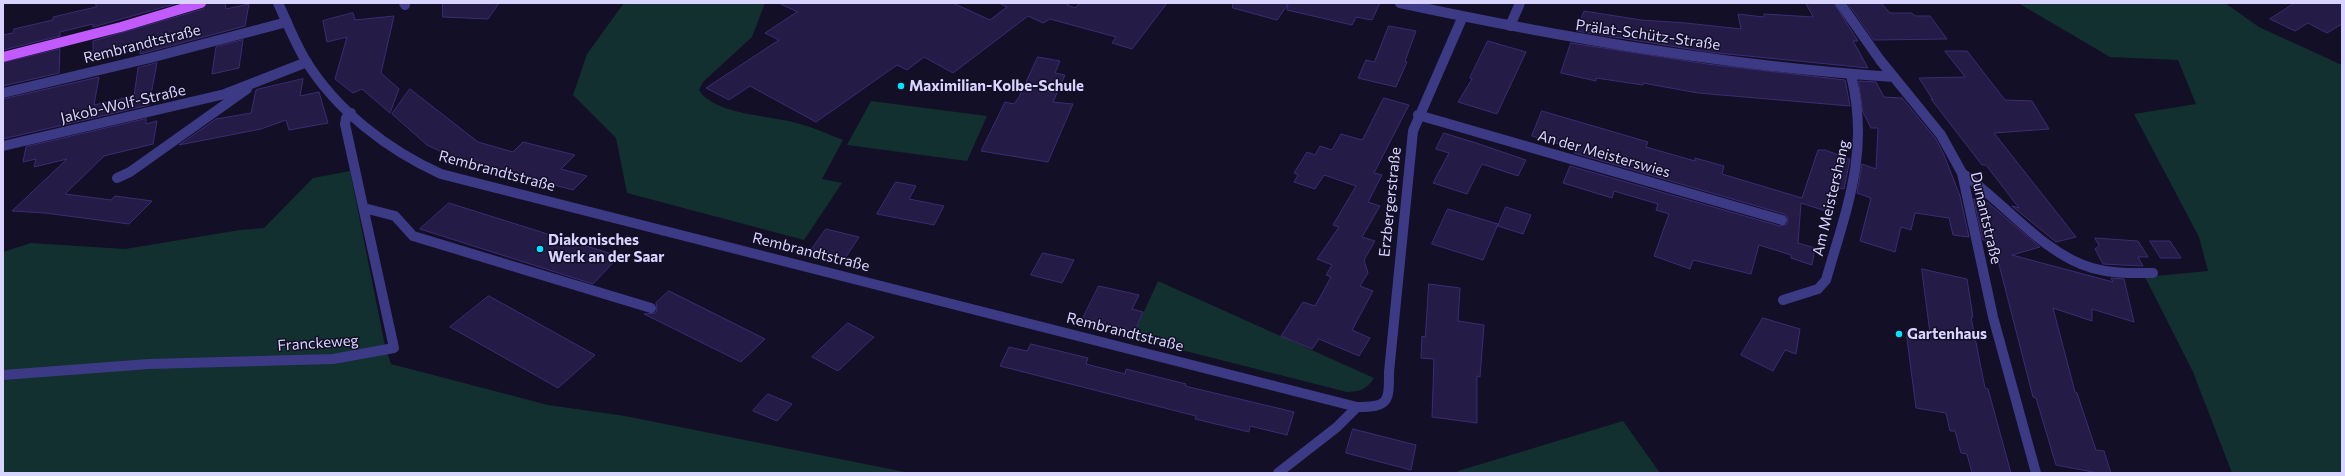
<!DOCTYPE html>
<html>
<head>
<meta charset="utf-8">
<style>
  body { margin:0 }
  #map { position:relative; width:2345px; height:476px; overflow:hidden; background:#130f26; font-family:Commissioner,sans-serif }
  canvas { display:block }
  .frame { position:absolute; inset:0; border:4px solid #d9d4ff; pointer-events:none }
</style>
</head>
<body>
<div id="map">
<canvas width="2345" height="476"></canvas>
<div class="frame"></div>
</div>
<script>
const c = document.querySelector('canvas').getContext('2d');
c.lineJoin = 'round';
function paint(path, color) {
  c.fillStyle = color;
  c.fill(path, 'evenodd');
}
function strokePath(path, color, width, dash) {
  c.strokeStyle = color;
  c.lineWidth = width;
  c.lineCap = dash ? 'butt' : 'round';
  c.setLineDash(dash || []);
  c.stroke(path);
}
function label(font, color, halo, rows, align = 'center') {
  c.font = font + ' Commissioner,sans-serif';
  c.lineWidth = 3;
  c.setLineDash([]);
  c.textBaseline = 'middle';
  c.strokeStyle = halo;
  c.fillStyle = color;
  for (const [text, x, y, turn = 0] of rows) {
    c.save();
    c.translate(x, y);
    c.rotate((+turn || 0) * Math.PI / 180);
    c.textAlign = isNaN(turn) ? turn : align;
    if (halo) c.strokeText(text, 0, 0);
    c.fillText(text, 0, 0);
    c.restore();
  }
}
paint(new Path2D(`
  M 624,3 L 765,3 L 752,37 L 703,82 L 699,90 C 712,114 772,116 797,123 C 812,127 828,134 843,140 L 822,179 L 842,183 L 804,240 L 627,193 L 616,138 L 573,95 L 587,54 Z
  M 2018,3 L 2225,3 L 2259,27 L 2342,65 L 2342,473 L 2232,473 L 2193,372 L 2145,277 L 2208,271 L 2199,237 L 2134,114 L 2196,104 L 2178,60 L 2110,57 Z
  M 871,101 L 987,116 L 967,161 L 847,145 Z
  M 350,171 L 385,346 L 391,364 L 548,405 L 625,416 L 910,473 L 3,473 L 3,252 L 31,243 L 125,249 L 240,230 L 264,228 L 313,178 Z
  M 1158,281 L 1374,378 C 1367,389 1360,392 1347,392 L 1134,338 L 1135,331 Z
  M 1623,421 L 1660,473 L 1456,473 L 1458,471 Z`), '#12302f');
const building = new Path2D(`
  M 96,3 L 178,3 L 93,27 L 93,24 L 60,32 L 60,36 L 3,50 L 3,35 L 13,33 L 14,29 L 53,20 L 53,17 L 96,7 Z
  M 207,3 L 225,3 L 226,9 L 249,4 L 245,26 L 140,54 L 141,48 L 93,61 L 93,41 L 203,9 Z
  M 443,3 L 499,3 L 488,19 L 443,17 Z
  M 779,3 L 953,3 L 990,20 L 1007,7 L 999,3 L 1070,3 L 1067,5 L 1075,8 L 1080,3 L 1167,3 L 1132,49 L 1112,43 L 1116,37 L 1050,19 L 1043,23 L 1028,16 L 953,73 L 924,57 L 907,70 L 897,65 L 816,122 L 750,86 L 729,100 L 706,88 L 779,40 L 765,33 L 797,12 Z
  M 1233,3 L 1380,3 L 1372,20 L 1356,17 L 1352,25 L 1287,10 L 1288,4 L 1277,20 L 1233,8 Z
  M 1806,3 L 1834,3 L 1858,41 L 1853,41 L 1868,68 L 1708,52 L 1576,31 L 1584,11 L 1641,20 L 1686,23 L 1741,29 L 1738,14 L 1764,17 L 1764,14 L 1813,17 Z
  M 1848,3 L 1881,3 L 1890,13 L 1912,13 L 1915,16 L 1930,16 L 1947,39 L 1874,40 Z
  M 2295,3 L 2342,3 L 2342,24 L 2327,33 L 2308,23 L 2295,31 L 2270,19 Z
  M 353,13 L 355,20 L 394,16 L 381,73 L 399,89 L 390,113 L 362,89 L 353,93 L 335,79 L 347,37 L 327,42 L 323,21 Z
  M 1389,26 L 1416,31 L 1405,61 L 1407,62 L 1396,87 L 1358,78 L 1366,60 L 1374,62 Z
  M 243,40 L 239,68 L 212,74 L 216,47 Z
  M 1488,41 L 1526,52 L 1497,114 L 1458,102 L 1472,79 L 1470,78 Z
  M 1571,43 L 1707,64 L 1845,80 L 1850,106 L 1698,93 L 1643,83 L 1643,85 L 1596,78 L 1596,81 L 1561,73 Z
  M 60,49 L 59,73 L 3,86 L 3,63 Z
  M 1945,51 L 1967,51 L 2005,100 L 2032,101 L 2049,129 L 1994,133 L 2076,237 L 2056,242 L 2012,206 L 2019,208 L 1986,165 L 1982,165 L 1931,99 L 1933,100 L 1919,78 L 1965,77 Z
  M 1038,57 L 1060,61 L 1055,73 L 1065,75 L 1053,102 L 1073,104 L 1048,162 L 981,151 L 1005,102 L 1014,104 L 1019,97 Z
  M 157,63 L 149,105 L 3,139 L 3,99 L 99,77 L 94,105 L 134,96 L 138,68 Z
  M 303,79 L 300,96 L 319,92 L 328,123 L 289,130 L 286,120 L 261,129 L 179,145 L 216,119 L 251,113 L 256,90 Z
  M 1859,81 L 1876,82 L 1884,97 L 1902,98 L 1936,139 L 1944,155 L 1960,196 L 1969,237 L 1953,235 L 1949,218 L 1915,213 L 1911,230 L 1901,227 L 1895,252 L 1860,241 L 1871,198 L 1857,193 L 1862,164 L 1876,169 L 1878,128 L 1871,128 L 1863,112 Z
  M 410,89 L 478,142 L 513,152 L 523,142 L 575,155 L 561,169 L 587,176 L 573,190 L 446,156 L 448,155 L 427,145 L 392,114 Z
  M 1384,98 L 1409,105 L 1374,173 L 1382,175 L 1368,202 L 1380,206 L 1362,237 L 1375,241 L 1364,260 L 1368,273 L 1360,286 L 1373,291 L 1352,330 L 1370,338 L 1359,356 L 1319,339 L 1312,349 L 1281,336 L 1303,302 L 1315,306 L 1331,277 L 1326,275 L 1332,265 L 1317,259 L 1339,227 L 1333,225 L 1356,186 L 1324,175 L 1315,189 L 1294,182 L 1298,175 L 1294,173 L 1307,152 L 1315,155 L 1320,146 L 1332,150 L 1341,134 L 1362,140 Z
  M 1542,111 L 1648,142 L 1646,147 L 1695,161 L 1695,158 L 1724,166 L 1722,174 L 1802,198 L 1818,150 L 1825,150 L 1850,159 L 1844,189 L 1839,188 L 1832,213 L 1801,203 L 1798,243 L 1815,248 L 1812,265 L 1791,258 L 1791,255 L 1759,245 L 1751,274 L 1693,260 L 1690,269 L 1654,256 L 1669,214 L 1656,210 L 1658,204 L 1614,191 L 1612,198 L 1563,183 L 1570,166 L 1780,226 L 1787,224 L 1788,218 L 1784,214 L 1574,153 L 1576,149 L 1532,136 Z
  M 146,119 L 146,124 L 157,121 L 153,144 L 104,156 L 65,194 L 111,200 L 115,196 L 152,201 L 129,224 L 45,213 L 12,211 L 67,159 L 34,167 L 36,159 L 23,162 L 26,147 Z
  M 1444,133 L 1476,143 L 1526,160 L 1518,176 L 1482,164 L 1467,194 L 1433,183 L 1449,153 L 1436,149 Z
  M 896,182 L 916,186 L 909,199 L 944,206 L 934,225 L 877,214 Z
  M 1974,199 L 1987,202 L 2040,247 L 2012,255 L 2113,282 L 2111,278 L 2124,279 L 2134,322 L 2092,309 L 2092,321 L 2053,308 L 2075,392 L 2077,393 L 2096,450 L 2104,451 L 2111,473 L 2098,473 L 2056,465 L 2036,398 L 2033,397 L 1993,241 L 1983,240 Z
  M 449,203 L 573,242 L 619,256 L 593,284 L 420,229 Z
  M 1506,207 L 1531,215 L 1523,234 L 1498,226 Z
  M 1448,209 L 1498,224 L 1483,260 L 1432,244 Z
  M 826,229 L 859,237 L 846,257 L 812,249 Z
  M 2095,238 L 2138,241 L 2148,257 L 2138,257 L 2143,266 L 2103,264 L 2095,249 L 2099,246 Z
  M 2150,241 L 2170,241 L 2181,258 L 2161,258 Z
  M 1043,253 L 1074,260 L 1062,283 L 1031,275 Z
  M 1922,269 L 1967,279 L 1973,317 L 1971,317 L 1985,388 L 1988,389 L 2011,473 L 1972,473 L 1967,454 L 1961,453 L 1955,431 L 1950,431 L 1946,413 L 1916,408 L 1906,331 L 1930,336 Z
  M 1429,284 L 1460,288 L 1458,321 L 1484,325 L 1480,377 L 1477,376 L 1477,423 L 1432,417 L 1434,359 L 1421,358 L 1422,336 L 1425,337 Z
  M 1099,286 L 1139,295 L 1132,309 L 1143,312 L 1135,331 L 1083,318 Z
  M 669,291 L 765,339 L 741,362 L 644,314 L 655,313 L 657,310 L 656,303 Z
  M 489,296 L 595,355 L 558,388 L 450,327 Z
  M 1763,318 L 1800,329 L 1796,354 L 1785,350 L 1773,371 L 1741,355 Z
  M 848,323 L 874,337 L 838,371 L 812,357 Z
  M 1031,344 L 1088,358 L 1086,364 L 1125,374 L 1126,369 L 1186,384 L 1185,386 L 1294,412 L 1287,435 L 1250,426 L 1249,432 L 1195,419 L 1196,416 L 1000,366 L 1009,347 L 1027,351 Z
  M 768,394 L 792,404 L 777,421 L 753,411 Z
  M 1353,429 L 1416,445 L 1411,470 L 1346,453 Z`);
paint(building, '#241b47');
strokePath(building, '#3b2d73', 1);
strokePath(new Path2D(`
  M 278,3 C 287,22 295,43 306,61 C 337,111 388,150 441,174 L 1357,407 C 1389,407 1389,402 1389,372 L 1413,131 L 1463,16
  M 404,3 L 405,5
  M 1400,3 C 1564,38 1727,66 1894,77
  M 1840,3 L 1880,60 L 1941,135 L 1962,173 L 1993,317 L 2036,473
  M 1510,26 L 1520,3
  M 3,93 L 150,58 L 287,22
  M 1418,115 L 1782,220
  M 3,146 L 225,94 L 307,62
  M 1962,173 C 2004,202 2043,254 2092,268 C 2113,274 2132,273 2153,273
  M 117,178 L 130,172 L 247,89
  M 364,208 L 395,216 L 413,236 L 651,308
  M 1783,300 L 1818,289 L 1826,280 C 1847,207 1870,151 1851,75
  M 3,375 L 149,364 L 333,359 L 394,348 L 345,124 L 346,118 L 351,113
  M 1278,473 L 1337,427 L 1357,407`), '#3d3a85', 10);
strokePath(new Path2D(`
  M 3,57 L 121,27 L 201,3`), '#c25bff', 10);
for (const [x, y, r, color] of [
  [901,86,4,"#00e5ff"],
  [540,249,4,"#00e5ff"],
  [1899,334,4,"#00e5ff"]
]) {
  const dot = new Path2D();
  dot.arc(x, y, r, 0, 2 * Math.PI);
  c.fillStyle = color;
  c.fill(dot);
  strokePath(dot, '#130f26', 1.5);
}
label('15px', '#d9d4ff', '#130f26', [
  ["Prälat-Schütz-Straße",1648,35,8],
  ["Rembrandtstraße",142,44,-14],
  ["Jakob-Wolf-Straße",123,104,-13],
  ["An der Meisterswies",1604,154,16],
  ["Rembrandtstraße",497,171,15],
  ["Am Meistershang",1831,198,-77],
  ["Erzbergerstraße",1390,202,-84],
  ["Dunantstraße",1986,218,77],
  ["Rembrandtstraße",811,252,14],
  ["Rembrandtstraße",1125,332,14],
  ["Franckeweg",318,343,-4]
]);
label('bold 15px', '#d9d4ff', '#130f26', [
  ["Maximilian-Kolbe-Schule",909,86],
  ["Diakonisches",548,240],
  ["Werk an der Saar",548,257],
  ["Gartenhaus",1907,334]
], 'left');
</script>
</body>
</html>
